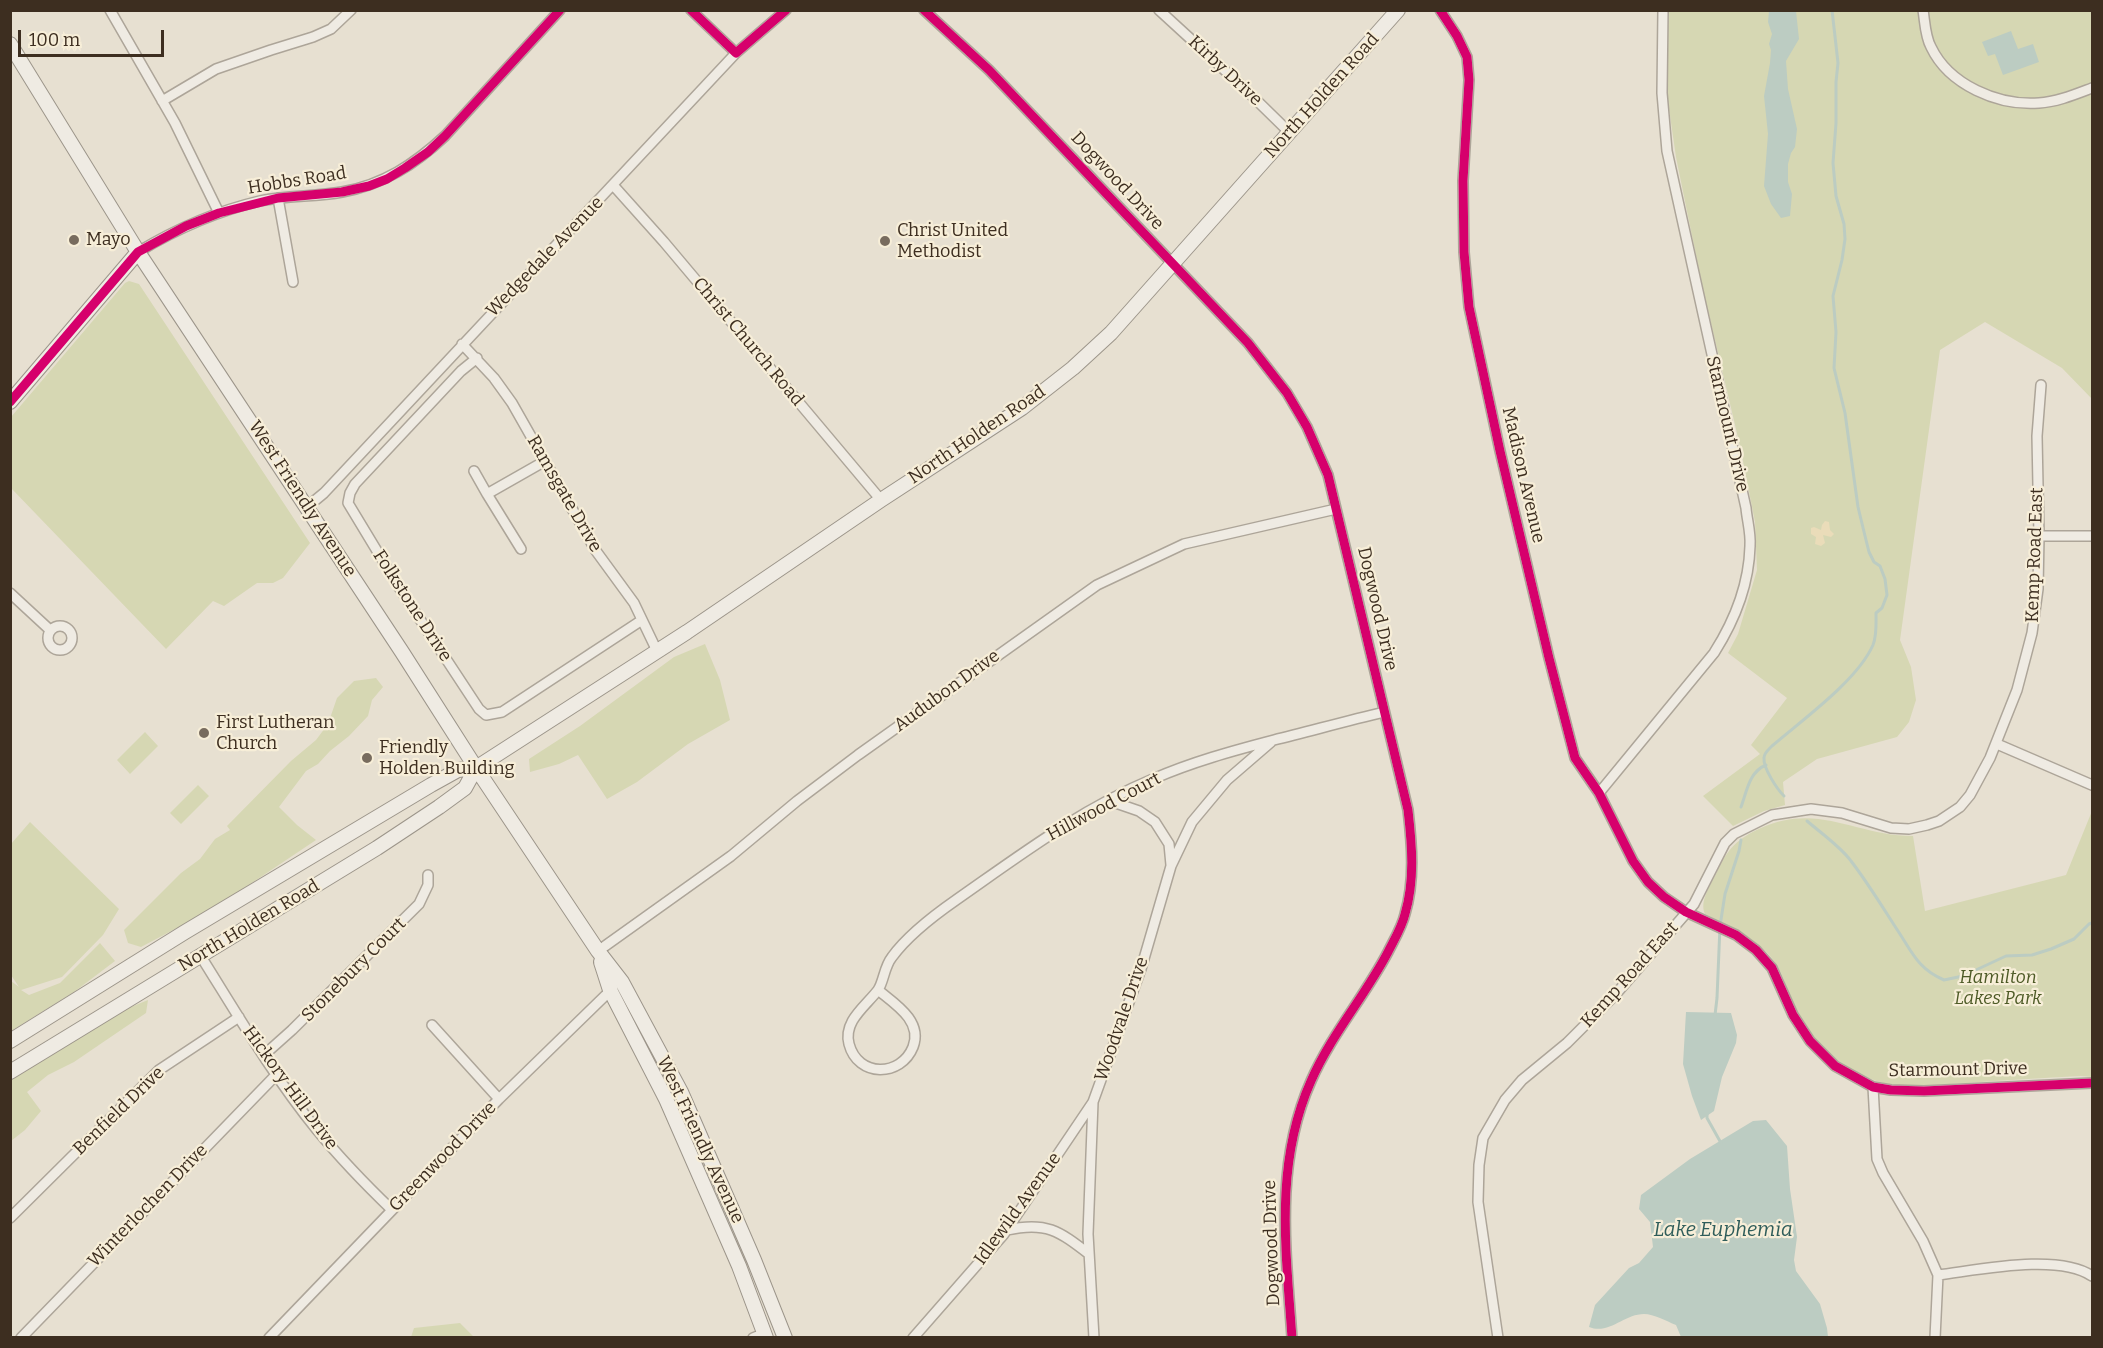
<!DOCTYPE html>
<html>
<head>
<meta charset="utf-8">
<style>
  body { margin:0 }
  #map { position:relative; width:2103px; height:1348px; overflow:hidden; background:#e7e0d1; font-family:Bitter,serif }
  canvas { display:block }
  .frame { position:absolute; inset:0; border:12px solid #3d2e20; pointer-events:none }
  .scale { position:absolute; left:18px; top:30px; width:146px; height:27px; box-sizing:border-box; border:3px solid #3d2e20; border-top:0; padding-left:8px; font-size:18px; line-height:21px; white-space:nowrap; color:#3d2e20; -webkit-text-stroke:4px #f7eed8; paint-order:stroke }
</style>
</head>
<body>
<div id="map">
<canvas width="2103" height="1348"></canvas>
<div class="frame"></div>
<div class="scale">100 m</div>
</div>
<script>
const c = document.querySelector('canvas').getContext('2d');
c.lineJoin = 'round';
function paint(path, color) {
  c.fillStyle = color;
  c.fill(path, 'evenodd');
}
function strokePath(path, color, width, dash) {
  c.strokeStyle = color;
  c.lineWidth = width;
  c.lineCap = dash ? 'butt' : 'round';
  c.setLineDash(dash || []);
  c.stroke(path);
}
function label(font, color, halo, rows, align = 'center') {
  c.font = font + ' Bitter,serif';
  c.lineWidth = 4.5;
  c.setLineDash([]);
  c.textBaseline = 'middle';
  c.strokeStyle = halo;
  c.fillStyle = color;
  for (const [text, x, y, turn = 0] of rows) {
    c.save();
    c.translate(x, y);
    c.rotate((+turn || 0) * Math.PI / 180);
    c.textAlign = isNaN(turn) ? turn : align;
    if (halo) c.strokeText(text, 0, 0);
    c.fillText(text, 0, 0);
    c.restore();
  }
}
paint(new Path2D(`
  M 1669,11 L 2092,11 L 2092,399 L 2062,368 L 1985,322 L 1940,350 L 1900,640 L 1911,667 L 1916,700 L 1909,722 L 1897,737 L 1817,759 L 1783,782 L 1785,805 L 1764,811 L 1733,826 L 1703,796 L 1760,754 L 1751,745 L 1787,698 L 1728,653 L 1738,634 L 1757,570 L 1755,522 L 1740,446 L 1702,285 L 1676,157 L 1668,102 L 1667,43 Z
  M 129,281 L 139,284 L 310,543 L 283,578 L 273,583 L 257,583 L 224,606 L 213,601 L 166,649 L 11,488 L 11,417 L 125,283 Z
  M 705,644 L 720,680 L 730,720 L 688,744 L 637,782 L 607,799 L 578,755 L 559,764 L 530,772 L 529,759 L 580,726 L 674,657 Z
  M 376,678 L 383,687 L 372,700 L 368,716 L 349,736 L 330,751 L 318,764 L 306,771 L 279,807 L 297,825 L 316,840 L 213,909 L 141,947 L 128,943 L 124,930 L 181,873 L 200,859 L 215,839 L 230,830 L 227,826 L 291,761 L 316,740 L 328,724 L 337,698 L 354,681 Z
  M 145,732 L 158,746 L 130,774 L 117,760 Z
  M 198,785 L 209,796 L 181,824 L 170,813 Z
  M 2092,811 L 2092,1077 L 2081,1076 C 2043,1078 2005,1080 1967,1083 C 1937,1084 1900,1091 1871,1079 C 1840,1067 1813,1043 1798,1014 C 1790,999 1786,982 1778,967 C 1762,940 1732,928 1705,914 C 1699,901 1711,884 1717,872 C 1728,848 1737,839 1761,828 C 1818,802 1857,836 1913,836 L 1925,911 L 2066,875 Z
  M 30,822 L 119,909 L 103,935 L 62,977 L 21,990 L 29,995 L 60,983 L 100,943 L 115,961 L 74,992 L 11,1031 L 11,981 L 19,987 L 11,975 L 11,844 Z
  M 148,1000 L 146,1013 L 74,1062 L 48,1075 L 27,1092 L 41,1111 L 25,1130 L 11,1141 L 11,1080 L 121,1011 Z
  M 460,1323 L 474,1337 L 411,1337 L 414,1328 Z`), '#d6d7b3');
paint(new Path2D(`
  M 1825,521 L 1829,522 L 1830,530 L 1834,534 L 1831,537 L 1823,535 L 1825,543 L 1821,546 L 1815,544 L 1816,537 L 1811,534 L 1811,528 L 1814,527 L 1821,530 L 1822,525 Z`), '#eadcb9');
paint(new Path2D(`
  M 1769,11 L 1796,11 L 1799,39 L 1786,61 L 1788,89 L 1797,129 L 1795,147 L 1791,153 L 1788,164 L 1788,182 L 1792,194 L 1790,216 L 1781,218 L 1771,204 L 1764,186 L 1768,134 L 1764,96 L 1770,63 L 1771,50 L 1769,44 L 1772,34 L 1768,22 Z
  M 2011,31 L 2018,49 L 2033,44 L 2039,62 L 2003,75 L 1995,54 L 1988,56 L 1982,42 Z
  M 1686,1012 L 1731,1013 L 1737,1035 L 1736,1043 L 1722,1077 L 1714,1111 L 1701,1120 L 1692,1096 L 1683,1064 Z
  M 1766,1120 L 1787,1146 L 1790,1189 L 1797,1237 L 1794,1260 L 1796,1271 L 1820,1304 L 1827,1328 L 1828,1337 L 1681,1337 L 1676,1325 C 1666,1321 1654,1314 1644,1314 C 1624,1314 1609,1335 1589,1327 L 1595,1305 L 1629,1268 L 1639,1263 L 1653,1247 L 1650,1222 L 1639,1209 L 1641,1195 L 1690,1159 L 1753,1121 Z`), '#bcccc2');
strokePath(new Path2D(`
  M 1784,796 C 1777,789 1763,768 1764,758 C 1764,753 1769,749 1772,746 C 1802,720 1857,681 1873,645 C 1877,635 1876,624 1876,613 L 1882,608 L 1887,595 L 1885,579 L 1880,566 L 1874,562 L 1869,552 L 1866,540 L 1858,507 L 1845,413 L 1834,368 L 1836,332 L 1833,296 L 1842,260 L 1845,239 L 1844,224 L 1836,196 L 1833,163 L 1836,123 L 1836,82 L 1838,63 L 1832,10
  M 1741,807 C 1747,791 1749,772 1766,765
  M 1807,821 C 1821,833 1841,847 1851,861 C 1868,883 1883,908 1898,931 C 1912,952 1918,969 1944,980 L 1963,976 L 2006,956 L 2032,955 L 2051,949 L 2074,939 L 2089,924 L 2092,923
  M 1715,1015 L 1717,998 L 1720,926 L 1725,894 L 1739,851 L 1741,840
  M 1707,1114 L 1707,1118 L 1721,1143`), '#bcccc2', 3);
const street = new Path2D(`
  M 110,10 L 175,123 L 219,213
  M 691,10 L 736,53
  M 924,10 L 989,70 L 1248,343 L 1287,393 L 1307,427 L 1328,475 L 1408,810 C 1412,845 1415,880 1405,914 C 1402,927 1394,940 1388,952 C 1365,996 1331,1035 1311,1081 C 1274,1164 1286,1250 1292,1338
  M 1159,10 L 1243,87 L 1290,133
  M 1440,10 L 1457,36 L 1467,57 L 1469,80 L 1463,181 L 1464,252 L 1469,307 L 1500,451 L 1549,658 L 1575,758 L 1599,793 L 1633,861 L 1648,882 L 1664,897 L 1686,912 L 1736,935 L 1756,950 L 1772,968 L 1793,1015 L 1810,1041 L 1835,1066 L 1873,1087 L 1891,1090 L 1924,1091 L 2092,1083
  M 1923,10 C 1925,22 1925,36 1931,47 C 1949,85 1998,106 2039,103 C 2057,102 2076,94 2092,88
  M 162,101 L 216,69 L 271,50 L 313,37 L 331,29 L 351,10
  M 613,185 L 664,242 L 881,500
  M 278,198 L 293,282
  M 138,252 C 176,229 217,211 260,201 C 287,195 315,197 342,192 C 383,185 415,164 445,136 L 560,10
  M 462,344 L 494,378 L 512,403 L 596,551 L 634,603 L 657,651
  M 477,358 L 461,371 L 355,484 L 350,493 L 348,503 L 400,589 L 479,709 L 486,715 L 502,712 L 642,620
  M 474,471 L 487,494
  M 307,507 L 324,493 L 736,53 L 786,10
  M 2039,536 L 2092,536
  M 521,549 L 487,494 L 545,461
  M 10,593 L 50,630
  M48 638a12 12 0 1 1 24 0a12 12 0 1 1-24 0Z
  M 1997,744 L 2092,785
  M 1599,793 L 1714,653 C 1735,620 1749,585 1750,546 C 1751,533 1747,520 1746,508 L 1667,151 L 1662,93 L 1663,10
  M 1110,801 L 1139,811 L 1155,822 L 1169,844 L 1171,865
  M 598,951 L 731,856 L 797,801 L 858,755 L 1097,585 L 1184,544 L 1336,509
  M 200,955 C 237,1014 273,1076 317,1130 C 340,1158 366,1185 392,1210
  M 878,990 C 895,1004 923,1021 913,1047 C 901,1077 858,1078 849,1044 C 843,1021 866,1006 878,990 C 884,981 884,967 892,957 C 908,935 933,916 956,900 C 1019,856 1081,809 1153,779 C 1192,762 1232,751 1274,740 C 1310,731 1347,721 1384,712
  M 432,1025 L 499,1099
  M 264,1055 L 292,1030 L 419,904 L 428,885 L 428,875
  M 1873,1087 L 1877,1159 L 1883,1173 L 1923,1241 L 1938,1275 L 1935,1338
  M 10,1218 L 159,1070 L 239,1017
  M 1007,1230 C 1046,1221 1059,1231 1089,1254
  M 1938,1275 C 1979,1270 2058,1253 2092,1276
  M 21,1338 L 276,1075
  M 269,1338 L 499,1099 L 613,988
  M 753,1338 L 765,1333
  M 913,1338 L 1004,1234 L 1093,1102
  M 1094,1338 L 1088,1234 L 1093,1102 L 1141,969 L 1171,866 L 1192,822 L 1227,780 L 1271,742
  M 1498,1338 L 1478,1202 L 1479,1165 L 1483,1138 L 1505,1100 L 1522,1080 L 1567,1043 L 1615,995 L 1694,904 L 1725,843 L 1734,834 L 1772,815 L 1811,809 L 1842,813 L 1891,828 L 1909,829 L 1927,825 L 1939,821 L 1960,807 L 1970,795 L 1990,758 L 2017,690 L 2032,633 L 2038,589 L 2039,536 L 2037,436 L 2041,385`);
const secondary = new Path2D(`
  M 10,44 L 138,252 L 402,652 L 476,768 L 598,951 L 622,982 L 681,1092 L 754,1260 L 785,1338
  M 10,402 L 138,252
  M 601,962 L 610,990 L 666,1099 L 739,1266 L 766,1338
  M 10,1041 L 185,932 L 431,785 L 458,770 L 476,768 L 687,632 L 881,500 L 1022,408 L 1073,368 L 1111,333 L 1398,10
  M 10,1072 L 377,848 L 439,807 L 465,788 L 476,768`);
strokePath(street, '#ada599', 12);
strokePath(secondary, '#9c958a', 16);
strokePath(street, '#efebe3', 9);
strokePath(secondary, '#efebe3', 14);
strokePath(new Path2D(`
  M 691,10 L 736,53 L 786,10
  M 924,10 L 989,70 L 1248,343 L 1287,393 L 1307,427 L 1328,475 L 1408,810 C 1412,845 1415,880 1405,914 C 1402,927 1394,940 1388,952 C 1365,996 1331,1035 1311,1081 C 1274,1164 1286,1250 1292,1338
  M 1440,10 L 1457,36 L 1467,57 L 1469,80 L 1463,181 L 1464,252 L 1469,307 L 1500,451 L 1549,658 L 1575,758 L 1599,793 L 1633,861 L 1648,882 L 1664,897 L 1686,912 L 1736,935 L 1756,950 L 1772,968 L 1793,1015 L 1810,1041 L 1835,1066 L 1873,1087 L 1891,1090 L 1924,1091 L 2092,1083
  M 10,402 L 138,252 L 186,226 L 219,213 L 278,198 L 342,192 L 369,186 L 387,179 L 405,168 L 428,152 L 445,136 L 560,10`), '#d6006c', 9);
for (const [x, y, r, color] of [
  [74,240,6,"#786c5e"],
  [885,241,6,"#786c5e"],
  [204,733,6,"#786c5e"],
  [367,758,6,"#786c5e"]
]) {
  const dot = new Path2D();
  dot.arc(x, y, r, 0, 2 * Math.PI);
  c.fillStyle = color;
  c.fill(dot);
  strokePath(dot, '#f7eed8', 2);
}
label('18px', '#3d2e20', '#f7eed8', [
  ["Kirby Drive",1225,71,43],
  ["North Holden Road",1322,96,-48],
  ["Hobbs Road",297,181,-9],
  ["Dogwood Drive",1117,181,47],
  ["Wedgedale Avenue",545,257,-46],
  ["Christ Church Road",748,342,50],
  ["Starmount Drive",1727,424,77],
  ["North Holden Road",977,435,-34],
  ["Madison Avenue",1523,475,77],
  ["Ramsgate Drive",564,494,60],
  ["West Friendly Avenue",302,499,57],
  ["Kemp Road East",2035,555,-88],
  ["Folkstone Drive",412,606,57],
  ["Dogwood Drive",1377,609,77],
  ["Audubon Drive",947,691,-36],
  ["Hillwood Court",1104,807,-28],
  ["North Holden Road",249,926,-31],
  ["Stonebury Court",354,970,-45],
  ["Kemp Road East",1630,975,-48],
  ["Woodvale Drive",1122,1019,-71],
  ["Starmount Drive",1958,1070,-1],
  ["Hickory Hill Drive",290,1088,54],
  ["Benfield Drive",119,1111,-44],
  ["West Friendly Avenue",700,1140,65],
  ["Greenwood Drive",443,1157,-46],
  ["Winterlochen Drive",148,1206,-46],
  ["Idlewild Avenue",1018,1209,-54],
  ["Dogwood Drive",1272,1243,-92]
]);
label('18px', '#3d2e20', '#f7eed8', [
  ["Christ United",897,231],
  ["Methodist",897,252],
  ["Mayo",86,240],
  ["First Lutheran",216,723],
  ["Church",216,744],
  ["Friendly",379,748],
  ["Holden Building",379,769]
], 'left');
label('italic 18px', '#4d5a26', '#f7eed8', [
  ["Hamilton",1998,978],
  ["Lakes Park",1998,999]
]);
label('italic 20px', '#2f5d5a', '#f7eed8', [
  ["Lake Euphemia",1723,1230]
]);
</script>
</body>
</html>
